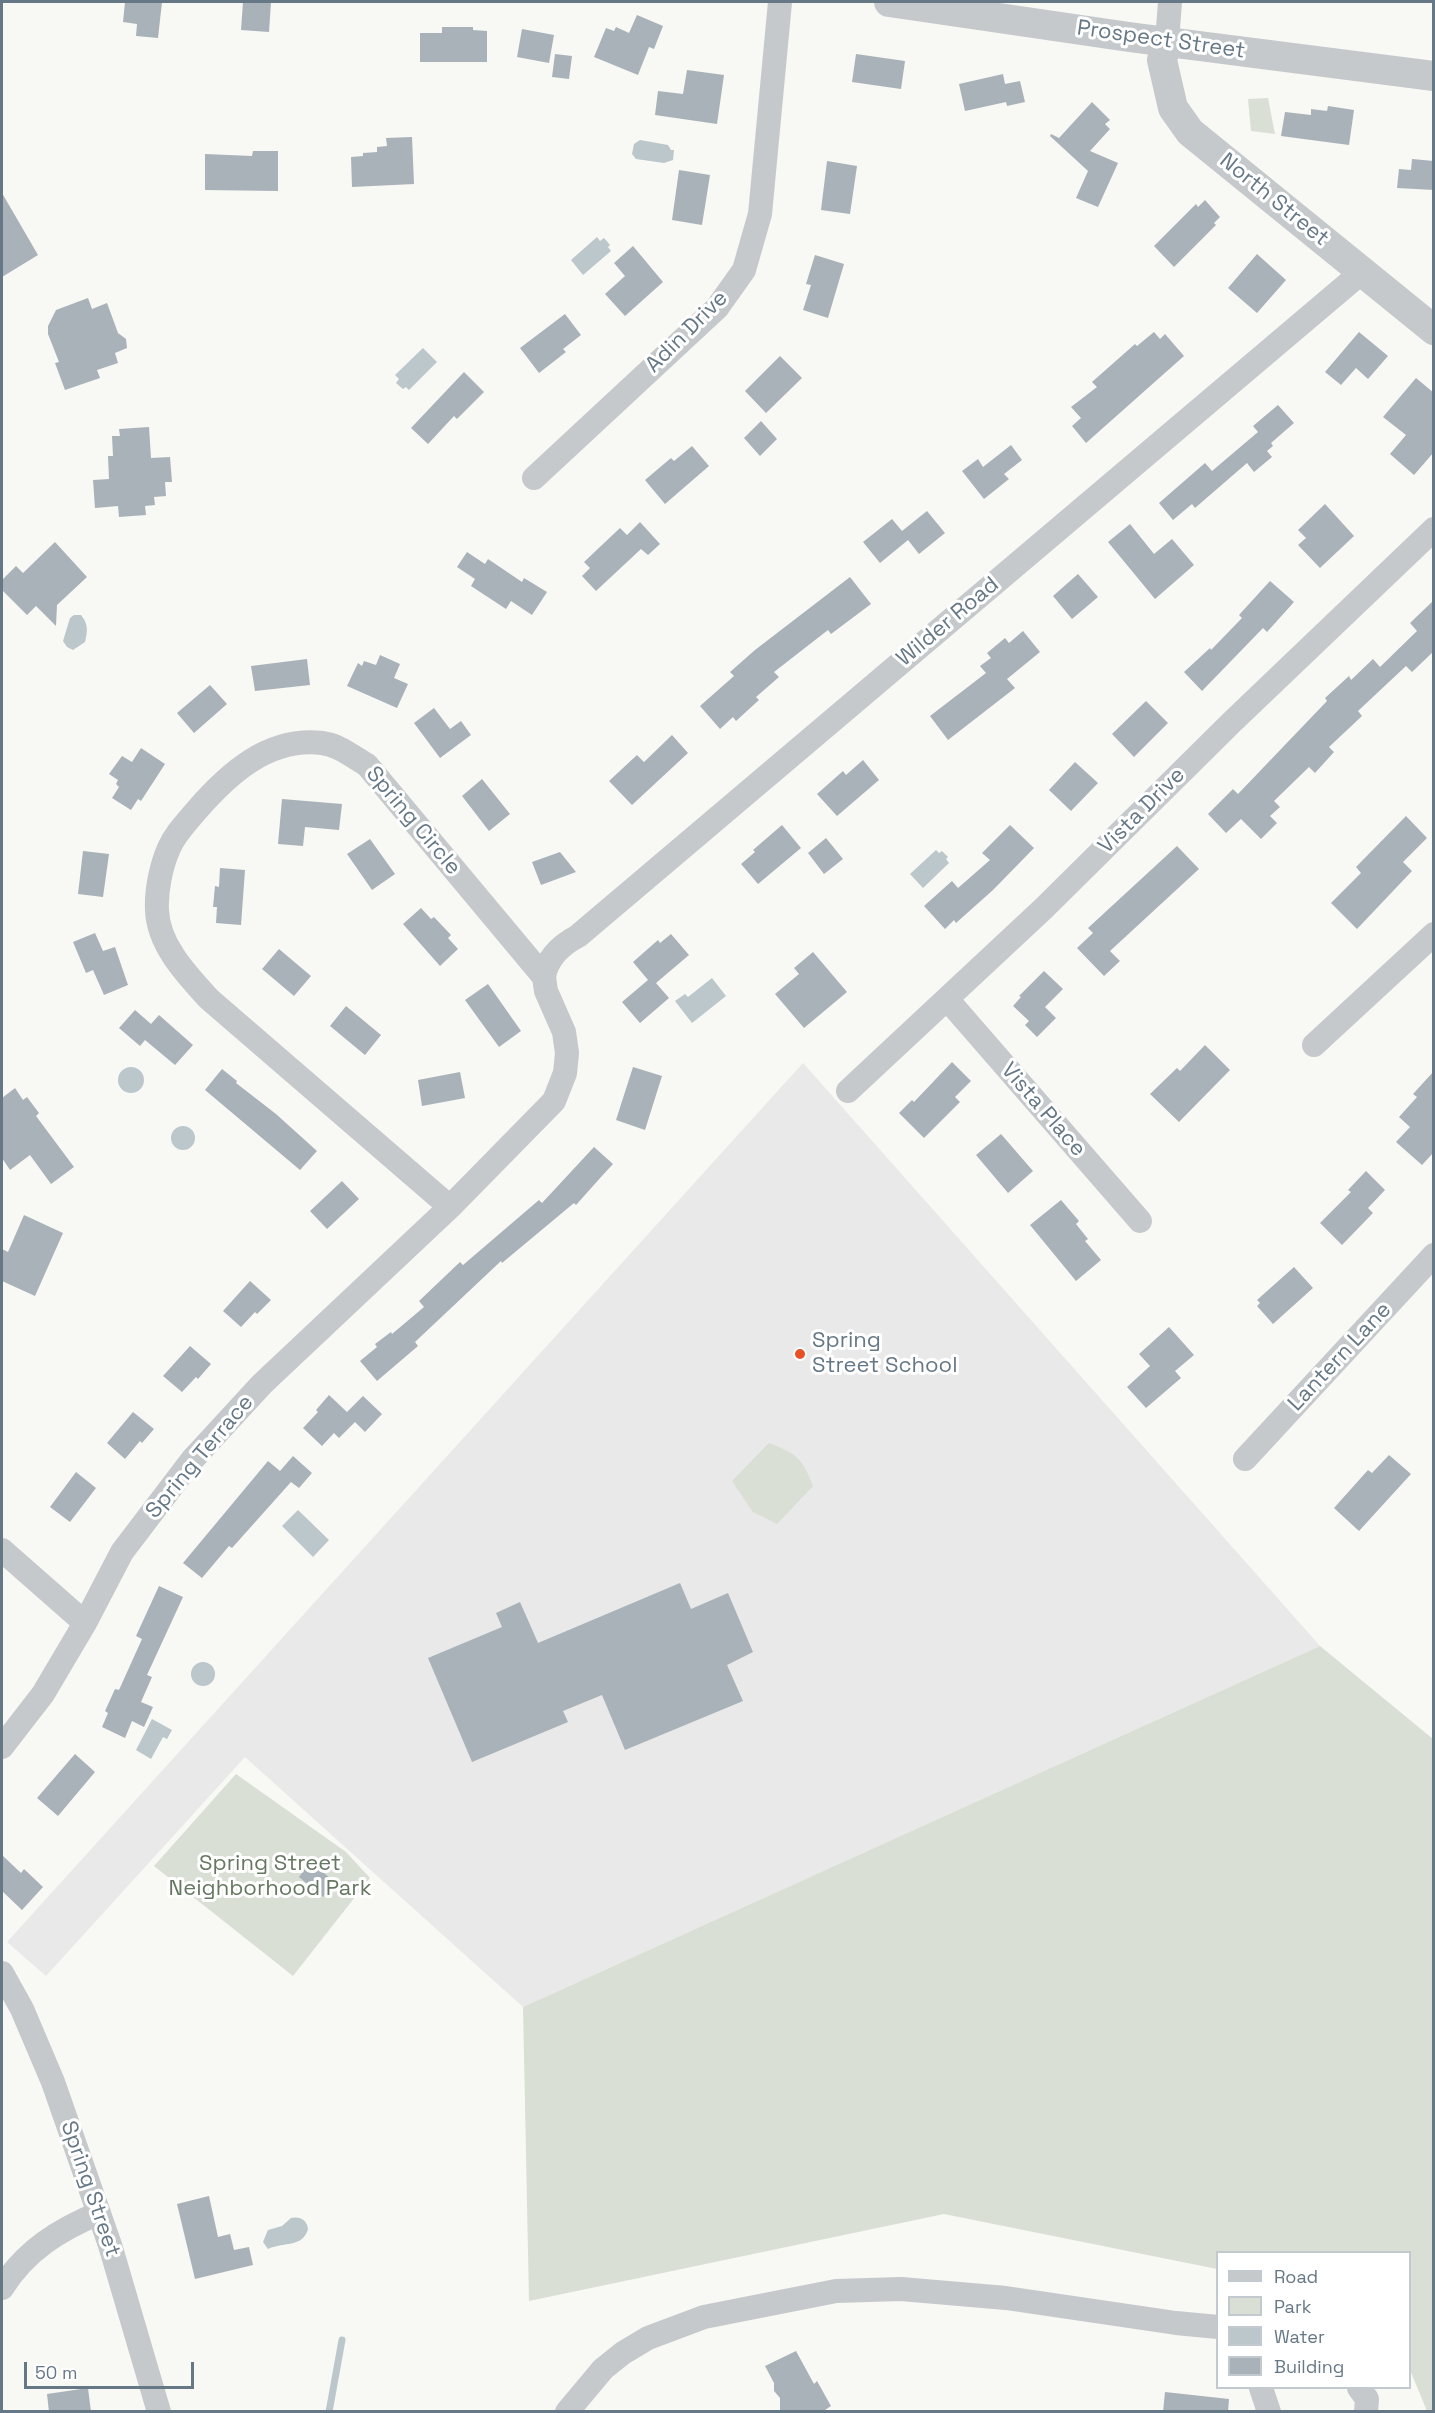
<!DOCTYPE html>
<html>
<head>
<meta charset="utf-8">
<style>
  body { margin:0 }
  #map { position:relative; width:1435px; height:2413px; overflow:hidden; background:#f8f8f4; font-family:"Space Grotesk",sans-serif }
  canvas { display:block }
  .frame { position:absolute; inset:0; border:3px solid #667886; pointer-events:none }
  .legend { position:absolute; left:1216px; top:2251px; width:195px; height:138px; box-sizing:border-box; background:#fff; border:2px solid #c2c9cf; margin:0; padding:8px 10px; list-style:none; font-size:18px; color:#667886 }
  .legend li { display:flex; align-items:center; gap:12px; height:30px }
  .legend b { width:30px; border:2px solid #c2c9cf }
  .scale { position:absolute; left:24px; top:2362px; width:170px; height:27px; box-sizing:border-box; border:3px solid #667886; border-top:0; padding-left:8px; font-size:18px; line-height:21px; white-space:nowrap; color:#667886; -webkit-text-stroke:4px #fff; paint-order:stroke }
</style>
</head>
<body>
<div id="map">
<canvas width="1435" height="2413"></canvas>
<div class="frame"></div>
<ul class="legend">
<li><b style="height:8px;background:#c5c9cc"></b>Road</li>
<li><b style="height:16px;background:#d9dfd5"></b>Park</li>
<li><b style="height:16px;background:#bbc7ca"></b>Water</li>
<li><b style="height:16px;background:#a9b2b8"></b>Building</li>
</ul>
<div class="scale">50 m</div>
</div>
<script>
const c = document.querySelector('canvas').getContext('2d');
c.lineJoin = 'round';
function paint(path, color) {
  c.fillStyle = color;
  c.fill(path, 'evenodd');
}
function strokePath(path, color, width, dash) {
  c.strokeStyle = color;
  c.lineWidth = width;
  c.lineCap = dash ? 'butt' : 'round';
  c.setLineDash(dash || []);
  c.stroke(path);
}
function label(font, color, halo, rows, align = 'center') {
  c.font = font + ' "Space Grotesk",sans-serif';
  c.lineWidth = 6;
  c.setLineDash([]);
  c.textBaseline = 'middle';
  c.strokeStyle = halo;
  c.fillStyle = color;
  for (const [text, x, y, turn = 0] of rows) {
    c.save();
    c.translate(x, y);
    c.rotate((+turn || 0) * Math.PI / 180);
    c.textAlign = isNaN(turn) ? turn : align;
    if (halo) c.strokeText(text, 0, 0);
    c.fillText(text, 0, 0);
    c.restore();
  }
}
paint(new Path2D(`
  M 803,1063 L 1320,1646 L 523,2007 L 245,1757 L 46,1976 L 7,1942 Z`), '#e8e9e8');
paint(new Path2D(`
  M 1268,98 L 1275,134 L 1251,131 L 1248,99 Z
  M 769,1443 C 797,1454 802,1458 813,1486 L 777,1524 L 753,1512 L 732,1481 Z
  M 1320,1646 L 1433,1739 L 1433,2411 L 1427,2411 L 1410,2370 L 1410,2252 L 1218,2252 L 1217,2269 L 944,2214 L 529,2301 L 523,2007 Z
  M 236,1774 L 346,1852 L 370,1878 L 293,1976 L 154,1866 Z`), '#d9dfd5');
paint(new Path2D(`
  M 640,140 L 668,145 L 671,150 L 674,150 L 673,160 L 664,163 L 636,159 L 632,154 L 634,144 Z
  M 597,237 L 600,241 L 604,238 L 610,245 L 608,247 L 611,251 L 583,275 L 571,260 Z
  M 423,348 L 437,362 L 409,390 L 406,387 L 403,389 L 396,383 L 399,379 L 395,375 Z
  M 74,615 L 81,615 C 88,624 88,630 85,642 L 73,650 L 67,647 L 63,641 L 70,618 Z
  M 936,850 L 939,853 L 942,851 L 948,857 L 946,859 L 949,863 L 923,888 L 910,874 Z
  M 712,978 L 726,996 L 692,1023 L 675,1001 L 685,994 L 688,997 Z
  M118 1080a13 13 0 1 1 26 0a13 13 0 1 1-26 0Z
  M171 1138a12 12 0 1 1 24 0a12 12 0 1 1-24 0Z
  M 298,1510 L 329,1540 L 313,1557 L 282,1526 Z
  M191 1674a12 12 0 1 1 24 0a12 12 0 1 1-24 0Z
  M 152,1719 L 172,1730 L 167,1739 L 163,1737 L 151,1759 L 136,1750 Z
  M 291,2218 C 300,2216 307,2220 308,2229 C 303,2248 282,2242 268,2249 L 263,2242 L 268,2230 L 282,2226 Z`), '#bbc7ca');
strokePath(new Path2D(`
  M 329,2412 L 342,2340`), '#bbc7ca', 7);
paint(new Path2D(`
  M 125,2 L 162,2 L 158,38 L 136,36 L 137,24 L 123,22 Z
  M 243,2 L 271,2 L 269,32 L 241,30 Z
  M 637,15 L 663,26 L 654,49 L 649,47 L 638,75 L 594,57 L 606,28 L 614,31 L 616,27 L 629,33 Z
  M 442,27 L 473,27 L 473,30 L 487,31 L 487,62 L 420,62 L 420,33 L 442,33 Z
  M 522,29 L 554,35 L 549,63 L 517,57 Z
  M 555,54 L 572,56 L 569,79 L 552,77 Z
  M 856,54 L 905,61 L 901,89 L 852,82 Z
  M 687,70 L 724,75 L 717,124 L 655,115 L 658,91 L 683,94 Z
  M 1003,74 L 1005,84 L 1020,81 L 1025,102 L 1007,106 L 1006,102 L 965,111 L 959,84 Z
  M 1092,102 L 1110,120 L 1105,124 L 1110,129 L 1090,151 L 1118,163 L 1098,207 L 1076,198 L 1088,171 L 1050,136 L 1051,134 L 1059,138 Z
  M 1328,106 L 1354,110 L 1349,145 L 1281,136 L 1285,112 L 1311,115 L 1311,109 L 1327,111 Z
  M 412,137 L 414,184 L 352,187 L 351,157 L 363,156 L 363,153 L 377,152 L 377,147 L 387,146 L 386,138 Z
  M 253,151 L 278,151 L 278,191 L 205,190 L 205,154 L 252,156 Z
  M 1412,159 L 1434,161 L 1434,190 L 1397,188 L 1399,169 L 1411,170 Z
  M 827,161 L 857,166 L 850,214 L 821,210 Z
  M 679,170 L 710,175 L 702,225 L 672,220 Z
  M 2,193 L 38,255 L 2,277 Z
  M 1205,200 L 1220,217 L 1214,223 L 1216,225 L 1174,267 L 1154,246 L 1196,204 L 1198,207 Z
  M 633,246 L 663,282 L 625,316 L 605,294 L 625,276 L 614,263 Z
  M 1257,254 L 1286,280 L 1257,313 L 1228,288 Z
  M 815,255 L 844,264 L 828,318 L 803,310 L 811,285 L 806,284 Z
  M 88,298 L 92,309 L 107,303 L 118,333 L 126,339 L 127,348 L 115,353 L 118,363 L 97,370 L 100,378 L 65,390 L 55,363 L 59,362 L 48,334 L 48,326 L 56,310 Z
  M 565,314 L 581,335 L 563,349 L 566,352 L 539,373 L 520,348 Z
  M 1154,332 L 1160,339 L 1165,334 L 1184,356 L 1086,443 L 1072,426 L 1081,418 L 1071,407 L 1097,387 L 1092,382 L 1135,344 L 1137,346 Z
  M 1359,332 L 1388,356 L 1368,379 L 1356,368 L 1341,385 L 1325,372 Z
  M 780,356 L 802,378 L 766,413 L 745,391 Z
  M 464,372 L 484,392 L 457,419 L 454,416 L 428,444 L 411,428 Z
  M 1416,378 L 1434,393 L 1434,452 L 1414,475 L 1390,454 L 1406,435 L 1383,417 Z
  M 1278,405 L 1294,423 L 1271,443 L 1273,446 L 1267,451 L 1272,457 L 1254,472 L 1247,463 L 1195,508 L 1192,504 L 1173,520 L 1159,503 L 1205,463 L 1212,471 L 1258,432 L 1253,426 Z
  M 761,421 L 777,439 L 760,456 L 744,438 Z
  M 149,427 L 151,458 L 170,457 L 172,482 L 165,482 L 166,496 L 154,497 L 155,505 L 145,506 L 146,515 L 119,517 L 118,506 L 95,508 L 93,480 L 109,479 L 108,456 L 113,456 L 112,436 L 120,436 L 119,429 Z
  M 1011,445 L 1022,460 L 1004,474 L 1009,479 L 984,499 L 962,471 L 978,459 L 983,467 Z
  M 692,446 L 709,466 L 665,504 L 645,480 L 671,458 L 674,461 Z
  M 1325,504 L 1354,536 L 1320,568 L 1298,545 L 1306,538 L 1298,530 Z
  M 927,511 L 945,533 L 919,554 L 908,540 L 880,563 L 863,542 L 892,519 L 902,531 Z
  M 640,522 L 660,544 L 648,555 L 641,549 L 596,591 L 582,576 L 590,568 L 584,562 L 620,528 L 627,535 Z
  M 1130,524 L 1154,554 L 1172,539 L 1194,565 L 1155,599 L 1108,542 Z
  M 55,542 L 87,577 L 57,605 L 56,626 L 36,606 L 27,615 L 2,590 L 2,580 L 16,566 L 23,573 Z
  M 467,552 L 485,564 L 488,559 L 522,582 L 524,578 L 547,592 L 532,615 L 511,601 L 506,609 L 471,586 L 475,579 L 457,567 Z
  M 1078,574 L 1098,597 L 1072,619 L 1053,596 Z
  M 850,577 L 871,604 L 831,634 L 828,630 L 774,672 L 779,677 L 756,697 L 759,700 L 736,721 L 733,717 L 720,729 L 700,706 L 734,676 L 730,672 L 755,650 Z
  M 1270,581 L 1294,602 L 1267,632 L 1263,628 L 1202,691 L 1184,672 L 1210,648 L 1211,650 L 1242,618 L 1239,615 Z
  M 1434,600 L 1434,651 L 1412,672 L 1406,666 L 1358,711 L 1362,716 L 1329,747 L 1334,752 L 1315,773 L 1309,767 L 1274,801 L 1280,807 L 1270,816 L 1277,823 L 1261,839 L 1241,819 L 1226,833 L 1208,814 L 1233,789 L 1238,794 L 1327,701 L 1325,698 L 1349,676 L 1351,680 L 1373,659 L 1380,667 L 1417,631 L 1410,623 Z
  M 1023,631 L 1040,652 L 1007,679 L 1015,688 L 948,740 L 930,716 L 986,673 L 980,666 L 991,658 L 987,653 L 1005,638 L 1009,643 Z
  M 380,655 L 400,664 L 394,678 L 408,684 L 397,708 L 347,686 L 358,663 L 362,666 L 364,661 L 376,665 Z
  M 307,659 L 310,685 L 255,691 L 251,666 Z
  M 210,685 L 227,704 L 194,733 L 177,713 Z
  M 1146,701 L 1168,723 L 1134,757 L 1112,734 Z
  M 434,708 L 450,729 L 461,721 L 471,735 L 440,758 L 414,723 Z
  M 672,735 L 688,753 L 632,805 L 609,781 L 637,755 L 644,762 Z
  M 141,748 L 165,764 L 141,801 L 138,799 L 131,810 L 112,798 L 119,787 L 116,784 L 118,780 L 109,774 L 122,756 L 132,762 Z
  M 863,760 L 879,780 L 837,816 L 817,794 L 843,771 L 846,775 Z
  M 1075,762 L 1098,783 L 1071,811 L 1049,790 Z
  M 482,779 L 510,814 L 489,831 L 462,796 Z
  M 282,799 L 342,804 L 339,830 L 305,827 L 303,846 L 278,844 Z
  M 1406,816 L 1427,838 L 1403,862 L 1412,871 L 1357,929 L 1331,903 L 1361,873 L 1356,867 Z
  M 782,825 L 801,848 L 758,884 L 741,864 L 755,852 L 753,850 Z
  M 1010,825 L 1034,848 L 993,890 L 956,923 L 954,920 L 945,929 L 924,906 L 952,881 L 958,888 L 990,860 L 982,853 Z
  M 826,838 L 843,859 L 824,874 L 808,853 Z
  M 370,839 L 395,874 L 372,890 L 347,854 Z
  M 1177,846 L 1199,869 L 1110,951 L 1120,961 L 1104,976 L 1077,948 L 1093,933 L 1088,928 Z
  M 83,851 L 109,854 L 103,897 L 78,894 Z
  M 560,852 L 576,872 L 541,885 L 532,862 Z
  M 220,868 L 245,870 L 241,925 L 216,923 L 217,907 L 213,907 L 215,886 L 219,887 Z
  M 421,908 L 431,919 L 434,917 L 451,935 L 448,938 L 458,949 L 440,966 L 403,924 Z
  M 95,933 L 103,951 L 115,947 L 128,985 L 104,995 L 93,970 L 86,973 L 73,942 Z
  M 671,934 L 689,955 L 656,983 L 669,998 L 640,1023 L 622,1002 L 648,980 L 633,962 L 658,940 L 660,943 Z
  M 279,949 L 311,976 L 294,996 L 262,969 Z
  M 813,952 L 847,992 L 804,1028 L 775,994 L 799,974 L 794,968 Z
  M 1044,971 L 1063,989 L 1045,1007 L 1056,1018 L 1037,1037 L 1025,1025 L 1029,1021 L 1013,1006 L 1021,997 L 1019,996 Z
  M 488,984 L 521,1031 L 499,1047 L 465,1000 Z
  M 346,1006 L 381,1035 L 365,1055 L 330,1026 Z
  M 135,1010 L 151,1024 L 159,1015 L 193,1045 L 175,1065 L 145,1040 L 140,1046 L 119,1028 Z
  M 1205,1045 L 1230,1070 L 1179,1122 L 1150,1094 L 1177,1068 L 1180,1071 Z
  M 952,1062 L 971,1081 L 955,1097 L 960,1102 L 924,1138 L 899,1113 L 912,1100 L 914,1102 Z
  M 633,1067 L 662,1076 L 645,1130 L 616,1120 Z
  M 222,1069 L 237,1081 L 236,1083 L 276,1114 L 317,1151 L 300,1170 L 205,1090 Z
  M 1434,1071 L 1434,1152 L 1422,1165 L 1396,1142 L 1410,1127 L 1399,1117 L 1417,1097 L 1413,1094 Z
  M 460,1072 L 465,1098 L 422,1106 L 418,1080 Z
  M 15,1088 L 23,1100 L 27,1097 L 39,1113 L 36,1116 L 74,1167 L 51,1184 L 30,1155 L 10,1170 L 2,1158 L 2,1098 Z
  M 1001,1134 L 1033,1171 L 1008,1193 L 976,1155 Z
  M 594,1147 L 613,1164 L 601,1177 L 576,1205 L 574,1203 L 502,1263 L 501,1261 L 415,1342 L 418,1346 L 377,1381 L 360,1361 L 377,1347 L 375,1344 L 391,1332 L 392,1334 L 424,1307 L 419,1301 L 460,1262 L 463,1265 L 539,1200 L 542,1203 Z
  M 1366,1171 L 1385,1190 L 1368,1208 L 1373,1213 L 1342,1245 L 1320,1223 L 1351,1192 L 1348,1190 Z
  M 342,1181 L 359,1199 L 327,1229 L 310,1211 Z
  M 1061,1200 L 1079,1221 L 1076,1224 L 1088,1239 L 1085,1241 L 1101,1260 L 1076,1281 L 1030,1225 Z
  M 24,1215 L 63,1233 L 35,1296 L 2,1281 L 2,1249 L 8,1252 Z
  M 1294,1267 L 1313,1288 L 1273,1324 L 1257,1306 L 1260,1303 L 1257,1300 Z
  M 250,1281 L 271,1300 L 257,1314 L 255,1312 L 241,1327 L 223,1311 Z
  M 1169,1327 L 1194,1355 L 1175,1371 L 1181,1378 L 1146,1408 L 1127,1387 L 1150,1366 L 1139,1354 Z
  M 190,1346 L 211,1364 L 198,1379 L 196,1377 L 182,1392 L 163,1376 Z
  M 329,1395 L 347,1412 L 363,1396 L 382,1414 L 365,1432 L 355,1422 L 339,1438 L 334,1433 L 322,1446 L 303,1428 L 318,1412 L 316,1410 Z
  M 133,1412 L 154,1429 L 142,1443 L 140,1441 L 125,1459 L 107,1443 Z
  M 1389,1455 L 1411,1474 L 1359,1531 L 1334,1508 L 1368,1470 L 1372,1473 Z
  M 293,1456 L 312,1473 L 299,1488 L 291,1482 L 232,1548 L 229,1546 L 202,1578 L 183,1563 L 268,1461 L 280,1471 Z
  M 76,1472 L 96,1488 L 70,1522 L 50,1507 Z
  M 680,1583 L 691,1609 L 728,1593 L 753,1652 L 727,1665 L 743,1701 L 625,1750 L 602,1695 L 563,1711 L 568,1722 L 472,1762 L 428,1658 L 502,1627 L 496,1613 L 520,1602 L 538,1643 Z
  M 159,1586 L 183,1597 L 147,1675 L 152,1677 L 141,1702 L 153,1707 L 144,1727 L 132,1721 L 125,1738 L 102,1727 L 108,1713 L 105,1711 L 115,1689 L 119,1690 L 142,1639 L 136,1636 Z
  M 75,1754 L 95,1772 L 58,1816 L 37,1798 Z
  M 2,1855 L 21,1873 L 24,1869 L 43,1887 L 22,1910 L 2,1891 Z
  M 310,1862 L 335,1882 L 323,1897 L 299,1877 Z
  M 209,2196 L 218,2237 L 230,2234 L 234,2250 L 249,2247 L 253,2265 L 195,2279 L 177,2204 Z
  M 796,2351 L 814,2384 L 817,2381 L 831,2406 L 822,2412 L 780,2412 L 780,2398 L 774,2391 L 774,2383 L 765,2366 Z
  M 88,2388 L 91,2412 L 49,2412 L 47,2394 Z
  M 1165,2392 L 1229,2399 L 1228,2412 L 1163,2412 Z`), '#a9b2b8');
strokePath(new Path2D(`
  M 1167,41 L 1170,2
  M 534,478 L 717,308 L 744,270 L 760,214 L 780,2
  M 544,977 C 547,958 561,945 578,936 L 1362,272
  M 947,999 L 1140,1221
  M 1314,1045 L 1434,934
  M 848,1091 L 1043,909 L 1233,721 L 1434,529
  M 1245,1459 L 1434,1255
  M 2,1550 L 85,1623
  M 2,1747 L 43,1694 L 85,1623 L 122,1552 L 192,1460 L 262,1384 L 450,1207 L 554,1101 L 565,1073 L 567,1053 L 564,1032 L 546,991 L 544,977 L 367,765 C 353,757 339,745 322,743 C 268,737 228,774 196,811 C 186,823 175,834 169,848 C 161,866 156,891 157,910 C 158,945 187,975 209,999 L 450,1207
  M 2,1973 L 22,2009 L 53,2082 L 110,2245 L 159,2412
  M 2,2288 C 26,2250 59,2230 99,2213
  M 1261,2388 L 1269,2412
  M 1359,2388 L 1367,2399 L 1366,2412
  M 567,2412 L 603,2369 L 623,2353 L 648,2338 L 704,2317 L 836,2291 L 901,2289 L 1006,2298 L 1176,2323 L 1218,2327`), '#c5c9cc', 24);
strokePath(new Path2D(`
  M 889,2 L 1129,37 L 1434,76
  M 1167,41 L 1162,60 L 1173,108 L 1190,132 L 1434,330`), '#c5c9cc', 30);
for (const [x, y, r, color] of [
  [800,1354,6,"#e75125"]
]) {
  const dot = new Path2D();
  dot.arc(x, y, r, 0, 2 * Math.PI);
  c.fillStyle = color;
  c.fill(dot);
  strokePath(dot, '#fff', 2);
}
label('22px', '#667886', '#fff', [
  ["Prospect Street",1161,40,8],
  ["North Street",1274,200,39],
  ["Adin Drive",687,332,-45],
  ["Wilder Road",948,622,-40],
  ["Vista Drive",1142,811,-45],
  ["Spring Circle",413,821,50],
  ["Vista Place",1043,1110,49],
  ["Lantern Lane",1340,1357,-47],
  ["Spring Terrace",200,1457,-50],
  ["Spring Street",90,2189,71]
]);
label('22px', '#667886', '#fff', [
  ["Spring",812,1341],
  ["Street School",812,1366]
], 'left');
label('22px', '#667861', '#fff', [
  ["Spring Street",270,1864],
  ["Neighborhood Park",270,1889]
]);
</script>
</body>
</html>
